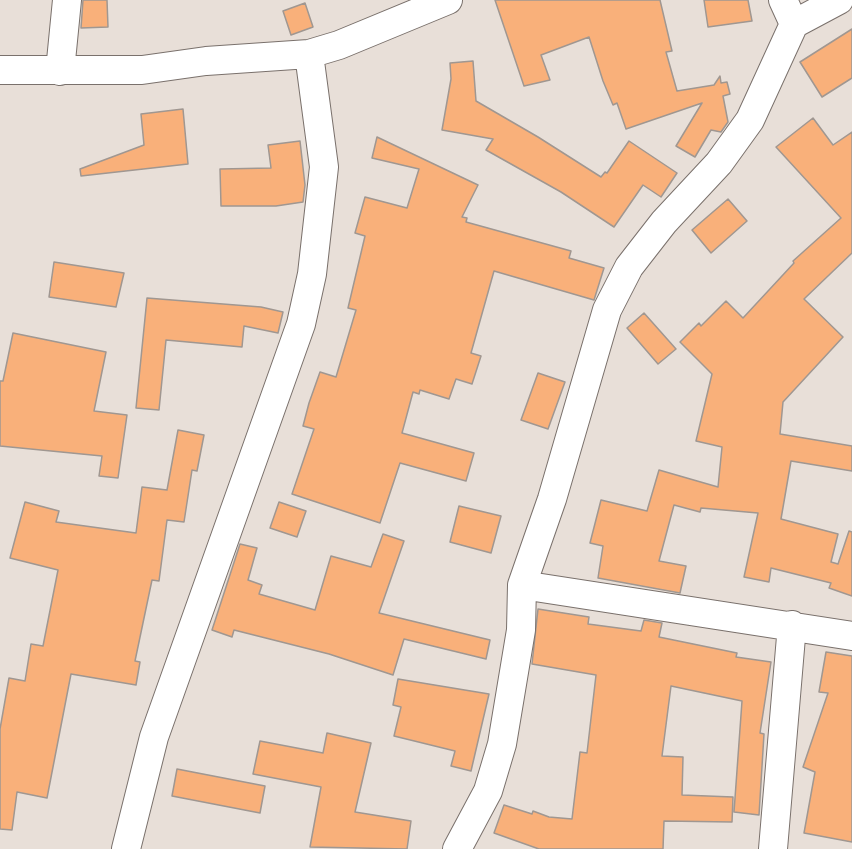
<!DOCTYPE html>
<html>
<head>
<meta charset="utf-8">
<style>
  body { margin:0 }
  canvas { display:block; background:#e8dfd8 }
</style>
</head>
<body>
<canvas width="852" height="849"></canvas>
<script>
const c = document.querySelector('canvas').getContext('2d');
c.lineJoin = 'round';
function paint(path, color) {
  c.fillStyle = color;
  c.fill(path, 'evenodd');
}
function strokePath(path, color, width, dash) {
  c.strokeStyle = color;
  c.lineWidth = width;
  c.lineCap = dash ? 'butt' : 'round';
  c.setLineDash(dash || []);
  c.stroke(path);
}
const building = new Path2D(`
  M 83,0 L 107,0 L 108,27 L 81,28 Z
  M 495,0 L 660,0 L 672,51 L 666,52 L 677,91 L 714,85 L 720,76 L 721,83 L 727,82 L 730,94 L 723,96 L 728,122 L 721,132 L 711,130 L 695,157 L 676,146 L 702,103 L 626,129 L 617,103 L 613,105 L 603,81 L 589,37 L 541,55 L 550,80 L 524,86 Z
  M 704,0 L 748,0 L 752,21 L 708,27 Z
  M 305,3 L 313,27 L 291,35 L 283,11 Z
  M 852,29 L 852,78 L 822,97 L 800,62 Z
  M 473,61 L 476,101 L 538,137 L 601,177 L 605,172 L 607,173 L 629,141 L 677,173 L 661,197 L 643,185 L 614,227 L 561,192 L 486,150 L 493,139 L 442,130 L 451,79 L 450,63 Z
  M 183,109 L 188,164 L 81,176 L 80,169 L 144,145 L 141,114 Z
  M 813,118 L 833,145 L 852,132 L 852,253 L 804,299 L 843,337 L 783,402 L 780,434 L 852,446 L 852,471 L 791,461 L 781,519 L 838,534 L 831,562 L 838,564 L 849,531 L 852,532 L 852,596 L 829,588 L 831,583 L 771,568 L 769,582 L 744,577 L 758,513 L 701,508 L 700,512 L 674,505 L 659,561 L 686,566 L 680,593 L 598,578 L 603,546 L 590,543 L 601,500 L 647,511 L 659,470 L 718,487 L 722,447 L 696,441 L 712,374 L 680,342 L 699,323 L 701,326 L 726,301 L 743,318 L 794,263 L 793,261 L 841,218 L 776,147 Z
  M 377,137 L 478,185 L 462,217 L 467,218 L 466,222 L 571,251 L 569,258 L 604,268 L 594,300 L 494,271 L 471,353 L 481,356 L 472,384 L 456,379 L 449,399 L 420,390 L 419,394 L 413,392 L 402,433 L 474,453 L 466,481 L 400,463 L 380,523 L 292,494 L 314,429 L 303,426 L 309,403 L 320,372 L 336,377 L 356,310 L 348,308 L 365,236 L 355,233 L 365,197 L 407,208 L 419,169 L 372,158 Z
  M 300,141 L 305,185 L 303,202 L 276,206 L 221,206 L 220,169 L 271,168 L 268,145 Z
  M 728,199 L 747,221 L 711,253 L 692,230 Z
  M 54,262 L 124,273 L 116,307 L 49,297 Z
  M 147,298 L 261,307 L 283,312 L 278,333 L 244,326 L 242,347 L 166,340 L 159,410 L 136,408 Z
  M 644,313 L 676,349 L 658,364 L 627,328 Z
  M 13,333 L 106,352 L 94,411 L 127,415 L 118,478 L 99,476 L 102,456 L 0,446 L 0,381 L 3,381 Z
  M 538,373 L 565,382 L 548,429 L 521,420 Z
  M 178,430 L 204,435 L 197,471 L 192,470 L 184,522 L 167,520 L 159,581 L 152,580 L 135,661 L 140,662 L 136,685 L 71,674 L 47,798 L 17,792 L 12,830 L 0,829 L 0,729 L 9,678 L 25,681 L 31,644 L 43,646 L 58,570 L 10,558 L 25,502 L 59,511 L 56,522 L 136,533 L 142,487 L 167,490 Z
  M 279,502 L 306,511 L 297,537 L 270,528 Z
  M 459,506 L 501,516 L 491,553 L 450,542 Z
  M 383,534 L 404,541 L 379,613 L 490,640 L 486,659 L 404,639 L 393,675 L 329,654 L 234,630 L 232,637 L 212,630 L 240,544 L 257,548 L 248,580 L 262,585 L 259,594 L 315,610 L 331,556 L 371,567 Z
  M 538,609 L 589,617 L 588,624 L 641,631 L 644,620 L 662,623 L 659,637 L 737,653 L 736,657 L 771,662 L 760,733 L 764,734 L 759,815 L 734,812 L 742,701 L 671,686 L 662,756 L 683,757 L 682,795 L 733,797 L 732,822 L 664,821 L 663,849 L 539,849 L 494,833 L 504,805 L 532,814 L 533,811 L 549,817 L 572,819 L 580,752 L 587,753 L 596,675 L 532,664 Z
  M 826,652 L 852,656 L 852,842 L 804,833 L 815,772 L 803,767 L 828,693 L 819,692 Z
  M 398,679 L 489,694 L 471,771 L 451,766 L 455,751 L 394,736 L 401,707 L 393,705 Z
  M 327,733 L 371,743 L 355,812 L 411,821 L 407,849 L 310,847 L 321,787 L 253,774 L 260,741 L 323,753 Z
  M 177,769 L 265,786 L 260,813 L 172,796 Z`);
paint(building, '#f9b07a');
strokePath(building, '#a09791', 1.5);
const minor = new Path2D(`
  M 794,24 L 839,0
  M 0,70 L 142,70 L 206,61 L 309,54 L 339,45 L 448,0
  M 60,71 L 67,0
  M 522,585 L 852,636
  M 126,849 L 154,737 L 301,324 L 312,274 L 324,167 L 309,54
  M 457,849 L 488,791 L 502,744 L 521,630 L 522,585 L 552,499 L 607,310 L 629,267 L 664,222 L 719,163 L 750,120 L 794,24 L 783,0
  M 773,849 L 792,625`);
strokePath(minor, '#7a716c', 30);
strokePath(minor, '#fff', 28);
</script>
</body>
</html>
